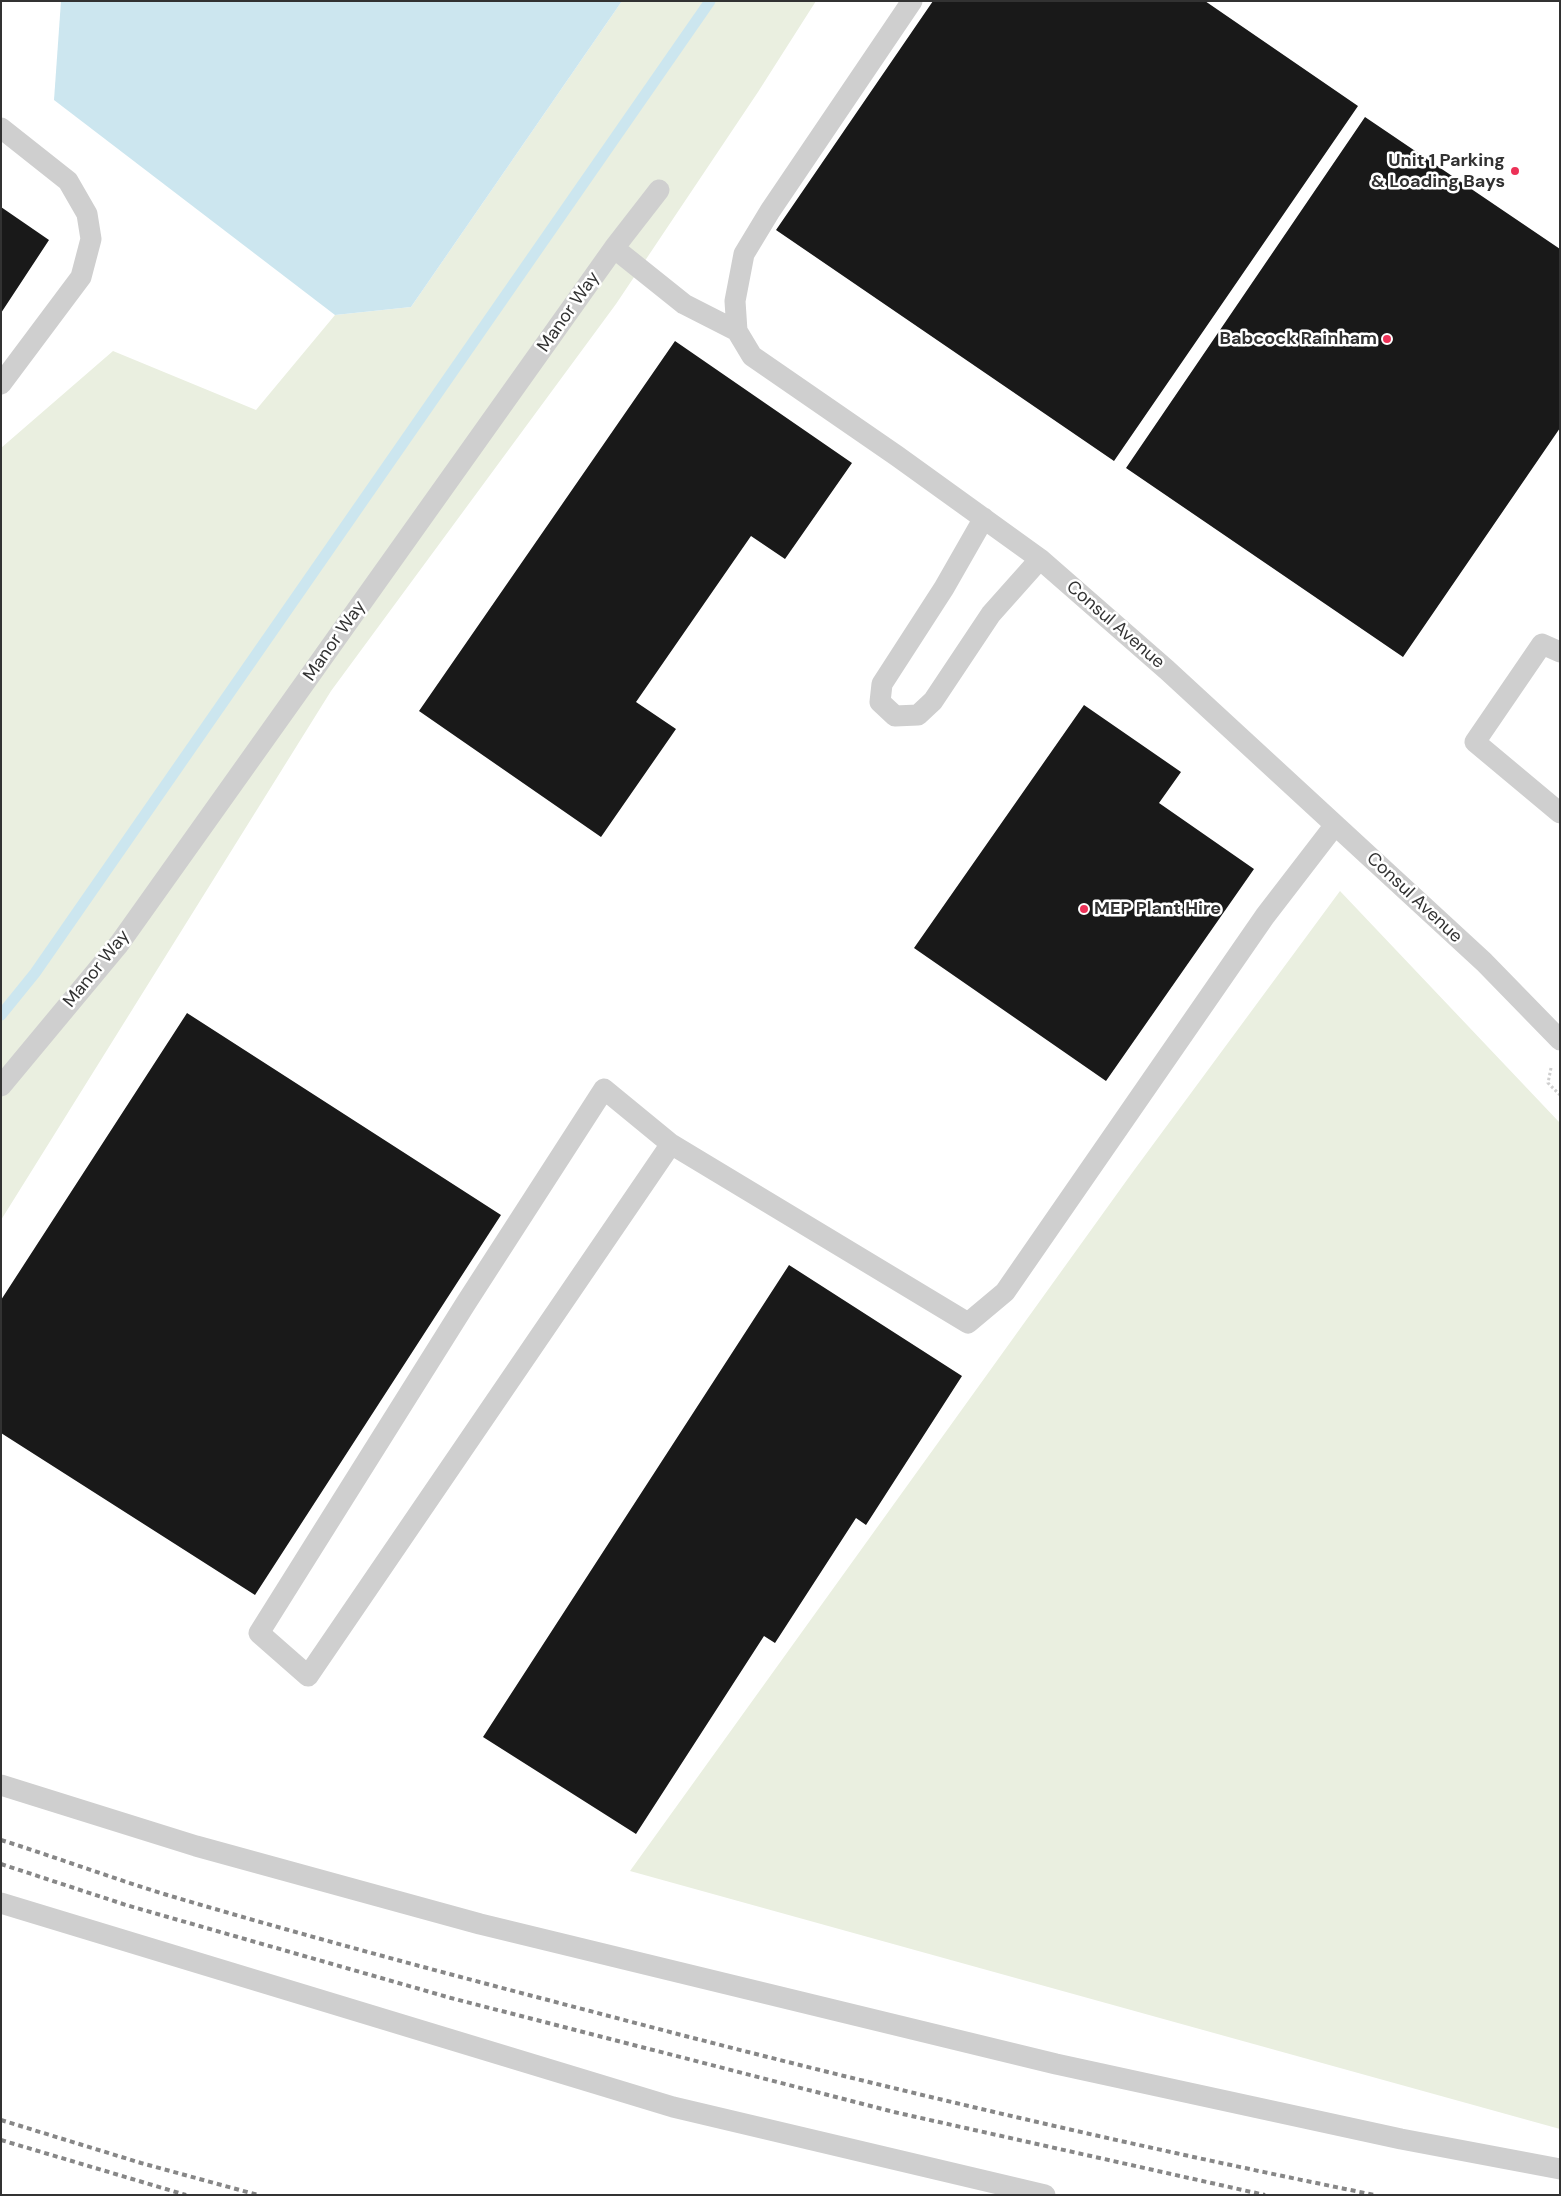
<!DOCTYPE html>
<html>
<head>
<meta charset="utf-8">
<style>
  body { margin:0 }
  #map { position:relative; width:1561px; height:2196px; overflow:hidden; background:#fff; font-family:"DM Sans",sans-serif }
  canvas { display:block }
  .frame { position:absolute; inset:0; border:2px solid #323232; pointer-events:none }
</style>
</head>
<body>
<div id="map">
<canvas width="1561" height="2196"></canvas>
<div class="frame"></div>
</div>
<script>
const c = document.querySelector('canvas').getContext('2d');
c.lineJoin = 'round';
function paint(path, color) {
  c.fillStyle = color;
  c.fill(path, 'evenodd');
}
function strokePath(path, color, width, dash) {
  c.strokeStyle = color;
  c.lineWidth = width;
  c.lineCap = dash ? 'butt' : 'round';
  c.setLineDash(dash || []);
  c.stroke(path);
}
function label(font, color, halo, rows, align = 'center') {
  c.font = font + ' "DM Sans",sans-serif';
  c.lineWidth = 5;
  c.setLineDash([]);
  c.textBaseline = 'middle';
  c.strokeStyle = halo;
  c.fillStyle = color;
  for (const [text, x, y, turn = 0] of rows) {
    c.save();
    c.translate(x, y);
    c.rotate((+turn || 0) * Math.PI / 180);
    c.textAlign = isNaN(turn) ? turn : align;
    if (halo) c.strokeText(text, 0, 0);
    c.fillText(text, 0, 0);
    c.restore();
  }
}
paint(new Path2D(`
  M 622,1 L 816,1 L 758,92 L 616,304 L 331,691 L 1,1220 L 1,448 L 113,351 L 256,410 L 335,315 L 411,307 Z
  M 1340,891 L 1560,1123 L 1560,2129 L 630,1871 L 1132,1173 Z`), '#eaefe0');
paint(new Path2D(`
  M 61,1 L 622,1 L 411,307 L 335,315 L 54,100 Z`), '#cce6ef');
strokePath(new Path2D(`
  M 1,1015 L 35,973 L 710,1`), '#cce6ef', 11);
paint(new Path2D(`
  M 933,1 L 1205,1 L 1358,106 L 1114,461 L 776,230 Z
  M 1365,117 L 1560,249 L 1560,428 L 1403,657 L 1126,468 Z
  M 1,207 L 49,240 L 1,313 Z
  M 675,341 L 852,463 L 785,559 L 751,536 L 636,702 L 676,729 L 601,837 L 419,711 Z
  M 1084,705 L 1181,772 L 1159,803 L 1254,869 L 1106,1081 L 914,948 Z
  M 187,1013 L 501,1215 L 255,1595 L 1,1433 L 1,1300 Z
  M 789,1265 L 962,1376 L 866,1525 L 856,1518 L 775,1643 L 764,1636 L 636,1834 L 483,1737 Z`), '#191919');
strokePath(new Path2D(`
  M 1551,1068 L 1548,1083 L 1560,1095`), '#cfcfcf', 3, [2.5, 2.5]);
strokePath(new Path2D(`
  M 912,1 L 770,211 L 744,254 L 735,301 L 737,331 L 752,356 L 897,456 L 1040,559 L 1167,670 L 1484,962 L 1560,1040
  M 1,128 L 68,181 L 87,214 L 91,239 L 81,277 L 1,384
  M 614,248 L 684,304 L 737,331
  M 984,518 L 944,588 L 882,684 L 880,702 L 895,716 L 918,715 L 933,701 L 991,614 L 1040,559
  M 1560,652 L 1542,644 L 1475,742 L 1560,813
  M 1,1086 L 119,944 L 614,248 L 659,190
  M 671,1144 L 604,1089 L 466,1303 L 259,1633 L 308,1676 L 671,1144 L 968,1323 L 1005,1292 L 1265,916 L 1335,825
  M 1,1785 L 196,1846 L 480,1924 L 1056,2064 L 1401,2139 L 1560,2169
  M 1,1903 L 673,2107 L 1045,2195`), '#cfcfcf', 21);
strokePath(new Path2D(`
  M 1,1840 C 55,1857 109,1877 164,1894 C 305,1936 448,1974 590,2011 C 850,2080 1112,2142 1375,2195
  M 1,1864 L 126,1905 L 451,1998 L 894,2112 L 1265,2195
  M 1,2120 L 141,2163 L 258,2195
  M 1,2140 L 186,2195`), '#878787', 4, [5, 4]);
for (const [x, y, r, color] of [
  [1515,171,5,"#ec3157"],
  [1387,339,5,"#ec3157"],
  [1084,909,5,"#ec3157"]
]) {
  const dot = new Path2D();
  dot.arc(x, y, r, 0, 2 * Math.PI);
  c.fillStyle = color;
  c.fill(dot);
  strokePath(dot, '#fff', 2);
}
label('bold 18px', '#323232', '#fff', [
  ["Unit 1 Parking",1505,161],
  ["& Loading Bays",1505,182],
  ["Babcock Rainham",1377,339],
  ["MEP Plant Hire",1094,909,"left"]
], 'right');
label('18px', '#323232', '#fff', [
  ["Manor Way",569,312,-55],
  ["Consul Avenue",1115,625,41],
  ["Manor Way",335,641,-55],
  ["Consul Avenue",1414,898,43],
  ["Manor Way",97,969,-51]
]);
</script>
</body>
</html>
